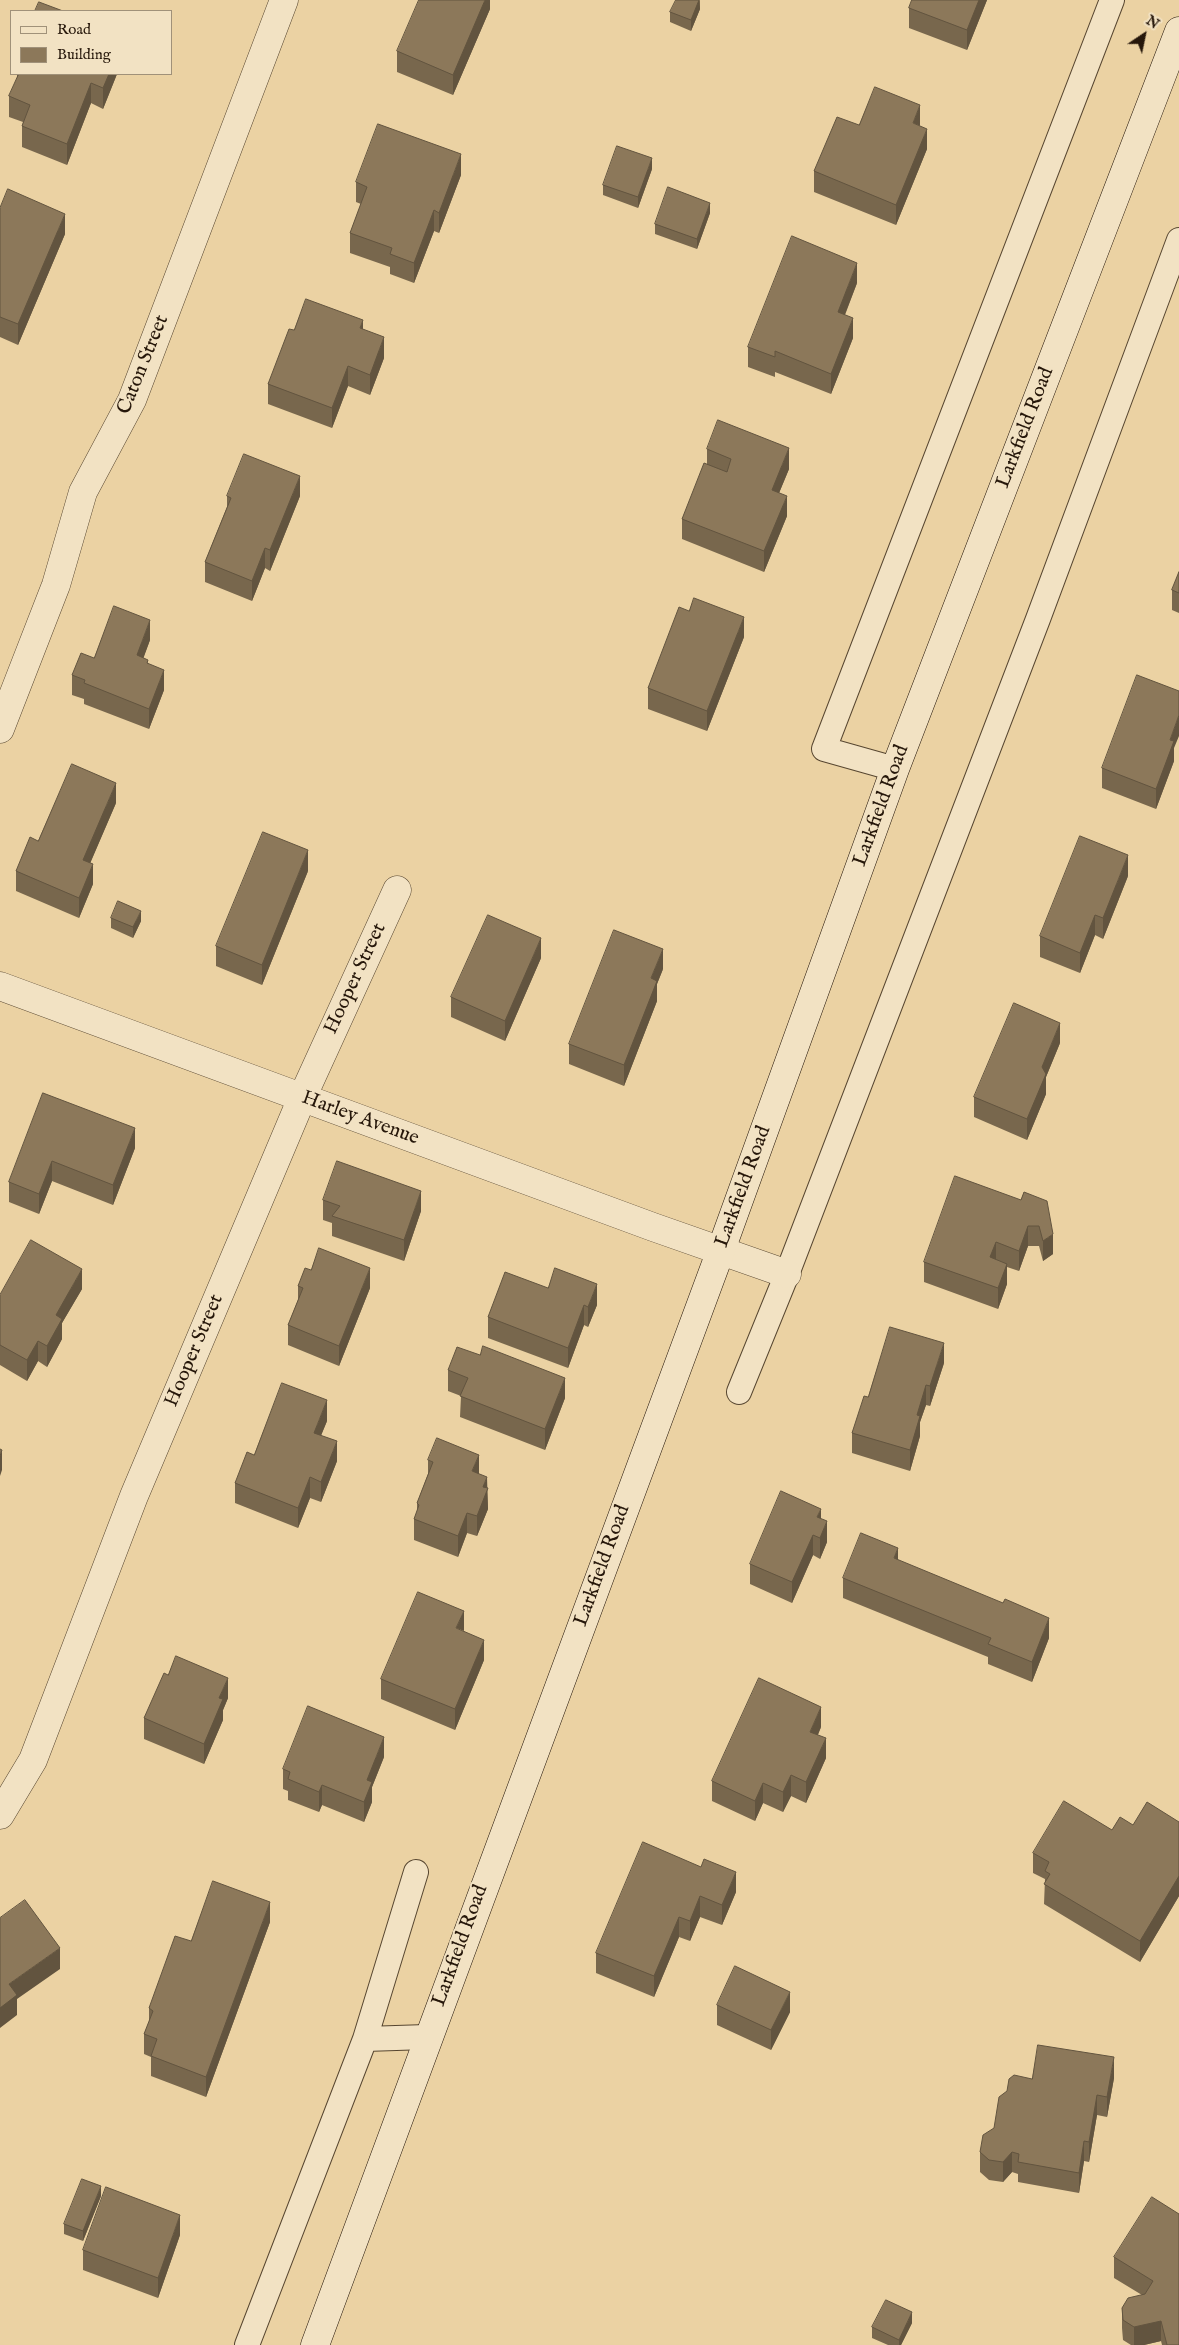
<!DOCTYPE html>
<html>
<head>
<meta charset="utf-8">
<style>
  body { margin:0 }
  #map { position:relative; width:1179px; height:2345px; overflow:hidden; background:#ebd2a3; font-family:"IM FELL English",serif }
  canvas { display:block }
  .legend { position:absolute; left:10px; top:10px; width:162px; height:65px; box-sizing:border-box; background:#f2e2c3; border:1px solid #a09179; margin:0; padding:6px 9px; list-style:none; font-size:15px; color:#26170a }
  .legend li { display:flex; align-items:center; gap:10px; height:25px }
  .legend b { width:25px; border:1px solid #a09179 }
  .north { position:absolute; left:1119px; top:10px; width:50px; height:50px; -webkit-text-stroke:4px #f2e2c3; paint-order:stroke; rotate:34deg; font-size:14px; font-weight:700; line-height:20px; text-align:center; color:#26170a }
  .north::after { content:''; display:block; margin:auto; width:18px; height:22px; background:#26170a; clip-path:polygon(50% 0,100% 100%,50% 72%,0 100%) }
</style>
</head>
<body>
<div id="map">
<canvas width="1179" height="2345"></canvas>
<ul class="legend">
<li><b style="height:6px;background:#f2e2c3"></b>Road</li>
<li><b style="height:14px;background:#8c785a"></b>Building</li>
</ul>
<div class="north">N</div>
</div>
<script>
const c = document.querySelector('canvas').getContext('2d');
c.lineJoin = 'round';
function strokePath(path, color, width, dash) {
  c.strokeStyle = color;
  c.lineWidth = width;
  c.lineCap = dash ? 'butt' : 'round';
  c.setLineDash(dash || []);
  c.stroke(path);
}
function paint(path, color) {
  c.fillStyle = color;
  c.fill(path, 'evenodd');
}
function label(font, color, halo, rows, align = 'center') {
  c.font = font + ' "IM FELL English",serif';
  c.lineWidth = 4;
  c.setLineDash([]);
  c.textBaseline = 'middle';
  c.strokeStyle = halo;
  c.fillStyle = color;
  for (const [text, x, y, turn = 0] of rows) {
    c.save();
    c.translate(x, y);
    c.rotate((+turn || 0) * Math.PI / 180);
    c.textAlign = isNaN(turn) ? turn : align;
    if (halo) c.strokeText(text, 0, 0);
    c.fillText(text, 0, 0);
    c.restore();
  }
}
const service = new Path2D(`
  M 895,769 L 824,749 L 1112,0
  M 739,1392 L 787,1274 L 1038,619 L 1179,240
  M 365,2039 L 416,1872
  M 247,2345 L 365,2039 L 427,2037`);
const minor = new Path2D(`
  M 0,729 L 56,585 L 83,492 L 132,400 L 284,0
  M 0,986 L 653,1227 L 787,1274
  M 0,1815 L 33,1760 L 134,1496 L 302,1098 L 397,890`);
const secondary = new Path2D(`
  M 315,2345 L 721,1250 L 895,769 L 1179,31`);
strokePath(service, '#574630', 26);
strokePath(minor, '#574630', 29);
strokePath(secondary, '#26170a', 29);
strokePath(service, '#f2e2c3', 24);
strokePath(minor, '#f2e2c3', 28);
strokePath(secondary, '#f2e2c3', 28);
paint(new Path2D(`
  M 490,0 L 490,9 L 453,95 L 397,72 L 397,51 Z
  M 700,0 L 700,9 L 691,31 L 670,22 L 670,12 Z
  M 912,0 L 987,0 L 967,50 L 909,28 L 909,8 Z
  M 17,74 L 117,74 L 103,109 L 91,103 L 67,165 L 22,147 L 22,126 L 23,122 L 9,117 L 9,96 L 17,78 Z
  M 859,125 L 920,126 L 927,149 L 896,225 L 814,192 L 814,171 Z
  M 652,169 L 638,208 L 603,195 L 603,185 Z
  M 461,175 L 439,233 L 434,231 L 414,283 L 390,274 L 390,267 L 350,253 L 350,233 L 361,204 L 356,202 L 356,182 Z
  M 0,208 L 65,234 L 18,345 L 0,337 Z
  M 710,213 L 697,249 L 655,234 L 655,224 Z
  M 857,283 L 845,315 L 853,338 L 831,394 L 775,372 L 775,377 L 748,367 L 748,347 Z
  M 363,329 L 384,358 L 370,395 L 348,386 L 332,428 L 268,404 L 268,384 L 294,330 Z
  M 707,449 L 789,469 L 779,493 L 787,516 L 764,572 L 682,539 L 682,519 L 707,464 Z
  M 227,496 L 300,496 L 270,571 L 265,568 L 252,601 L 205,582 L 205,562 L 227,507 Z
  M 1179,572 L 1179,613 L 1172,610 L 1172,590 Z
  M 689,611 L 744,637 L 707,731 L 648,709 L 648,688 Z
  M 150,640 L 143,658 L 148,663 L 164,690 L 149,729 L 84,704 L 84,699 L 72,695 L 72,675 L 94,658 Z
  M 1174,748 L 1174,761 L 1156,809 L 1102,788 L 1102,768 Z
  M 116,803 L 90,863 L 93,884 L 79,918 L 16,891 L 16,871 L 38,841 Z
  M 308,871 L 262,985 L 216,966 L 216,946 Z
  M 1128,876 L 1103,939 L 1095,935 L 1080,973 L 1040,957 L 1040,936 Z
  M 111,918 L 141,921 L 133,938 L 111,928 Z
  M 541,958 L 505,1041 L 451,1017 L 451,997 Z
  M 663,969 L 657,984 L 657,1001 L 624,1086 L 569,1064 L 569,1044 Z
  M 1060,1043 L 1046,1077 L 1046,1094 L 1027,1140 L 974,1117 L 974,1097 Z
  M 43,1093 L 135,1148 L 113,1205 L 52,1181 L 39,1214 L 9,1202 L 9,1182 Z
  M 1024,1192 L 1053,1254 L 1043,1261 L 1039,1246 L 1028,1246 L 1019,1271 L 1007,1267 L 1007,1284 L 998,1309 L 924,1282 L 924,1262 L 1021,1200 Z
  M 323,1200 L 421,1211 L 404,1261 L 332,1236 L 332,1223 L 323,1220 Z
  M 298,1286 L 370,1288 L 339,1366 L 288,1345 L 288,1325 L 298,1300 Z
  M 548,1288 L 597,1305 L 588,1327 L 584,1325 L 568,1368 L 488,1338 L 488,1317 Z
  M 82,1289 L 62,1323 L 62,1339 L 47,1367 L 38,1361 L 27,1381 L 0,1365 L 0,1295 Z
  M 944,1363 L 930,1406 L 926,1405 L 920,1422 L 920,1436 L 910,1471 L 852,1453 L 852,1433 L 868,1397 Z
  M 448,1370 L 565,1398 L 545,1450 L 460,1417 L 461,1396 L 448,1391 Z
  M 327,1421 L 321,1435 L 337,1461 L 321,1502 L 310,1498 L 298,1528 L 235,1503 L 235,1483 L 254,1455 Z
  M 428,1460 L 479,1474 L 487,1488 L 488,1509 L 477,1536 L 467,1533 L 458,1557 L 414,1540 L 414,1519 L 417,1512 L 417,1503 L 428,1474 Z
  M 821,1519 L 827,1542 L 820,1559 L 813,1555 L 792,1603 L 750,1584 L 750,1564 Z
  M 898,1560 L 1049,1638 L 1032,1682 L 988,1664 L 988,1657 L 843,1598 L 843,1578 Z
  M 464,1631 L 484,1660 L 455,1730 L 381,1699 L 381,1679 Z
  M 168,1675 L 228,1698 L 223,1710 L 223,1720 L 204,1764 L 144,1739 L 144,1718 Z
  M 821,1727 L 818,1735 L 826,1758 L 806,1803 L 791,1796 L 783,1812 L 763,1803 L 755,1821 L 712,1801 L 712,1781 Z
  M 384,1757 L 372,1787 L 372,1802 L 364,1822 L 322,1805 L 319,1812 L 288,1800 L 288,1791 L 283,1789 L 283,1769 Z
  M 1179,1822 L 1179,1896 L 1140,1962 L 1044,1904 L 1045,1879 L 1033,1873 L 1033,1853 L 1112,1830 L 1133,1825 Z
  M 701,1867 L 736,1892 L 722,1925 L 700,1917 L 690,1941 L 679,1937 L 654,1997 L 596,1973 L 596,1953 Z
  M 270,1922 L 206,2097 L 151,2076 L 151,2057 L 144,2054 L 144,2034 L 149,2022 L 149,2008 L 191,1941 Z
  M 717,2005 L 790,2012 L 771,2050 L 717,2025 Z
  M 1114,2078 L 1107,2117 L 1097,2115 L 1089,2162 L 1084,2161 L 1079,2193 L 1018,2182 L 1018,2174 L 1012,2172 L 1003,2182 L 989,2180 L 980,2172 L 980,2152 L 994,2128 L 1032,2079 Z
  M 101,2196 L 83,2241 L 64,2234 L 64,2224 Z
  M 1179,2214 L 1179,2345 L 1162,2345 L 1161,2341 L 1144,2345 L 1131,2345 L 1123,2340 L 1122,2328 L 1122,2308 L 1142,2295 L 1114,2278 L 1114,2257 Z
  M 180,2235 L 158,2298 L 83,2270 L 83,2250 Z
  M 912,2323 L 901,2345 L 888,2345 L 872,2338 L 872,2327 Z`), '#78674d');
paint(new Path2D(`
  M 485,0 L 490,0 L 490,9 L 453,95 L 453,75 Z
  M 699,0 L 700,9 L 691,31 L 691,20 Z
  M 979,0 L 987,0 L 967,50 L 967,30 Z
  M 109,74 L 117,74 L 103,109 L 103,88 Z
  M 91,83 L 91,103 L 67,165 L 67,144 Z
  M 920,105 L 920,126 L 913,123 Z
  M 927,129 L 927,149 L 896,225 L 896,205 Z
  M 461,154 L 461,175 L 439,233 L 439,213 Z
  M 652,158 L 652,169 L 638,208 L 638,197 Z
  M 710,203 L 710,213 L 697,249 L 697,239 Z
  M 434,210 L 434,231 L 414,283 L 414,263 Z
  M 65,214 L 65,234 L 18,345 L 18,324 Z
  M 857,263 L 857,283 L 838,332 L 838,312 Z
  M 853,318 L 853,338 L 831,394 L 831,374 Z
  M 363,320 L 363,340 L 360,328 Z
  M 384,337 L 384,358 L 370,395 L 370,375 Z
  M 348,366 L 348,386 L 332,428 L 332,408 Z
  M 789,448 L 789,469 L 772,510 L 772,490 Z
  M 300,476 L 300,496 L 270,571 L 270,550 Z
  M 787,496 L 787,516 L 764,572 L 764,551 Z
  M 265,548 L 265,568 L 252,601 L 252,581 Z
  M 744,617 L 744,637 L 707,731 L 707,711 Z
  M 150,620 L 150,640 L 137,676 L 137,655 Z
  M 164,670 L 164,690 L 149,729 L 149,709 Z
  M 1179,715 L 1179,736 L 1174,748 L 1174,761 L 1156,809 L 1156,789 L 1170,740 Z
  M 116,783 L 116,803 L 83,880 L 83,860 Z
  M 308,850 L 308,871 L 262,985 L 262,965 Z
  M 1128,855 L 1128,876 L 1103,939 L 1103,918 Z
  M 93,864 L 93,884 L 79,918 L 79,898 Z
  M 141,911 L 141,921 L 133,938 L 133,927 Z
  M 1095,915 L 1095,935 L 1080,973 L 1080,953 Z
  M 541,938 L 541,958 L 505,1041 L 505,1021 Z
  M 663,949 L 663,969 L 657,984 L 657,1001 L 624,1086 L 624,1065 L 651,978 Z
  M 1060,1023 L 1060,1043 L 1046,1077 L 1046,1094 L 1027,1140 L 1027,1119 L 1042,1067 Z
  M 135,1128 L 135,1148 L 113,1205 L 113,1185 Z
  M 52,1161 L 52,1181 L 39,1214 L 39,1194 Z
  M 421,1191 L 421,1211 L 404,1261 L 404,1240 Z
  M 1028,1226 L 1028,1246 L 1019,1271 L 1019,1251 Z
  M 1053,1234 L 1053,1254 L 1043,1261 L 1043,1241 Z
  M 996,1242 L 996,1263 L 990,1257 Z
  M 1007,1264 L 1007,1284 L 998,1309 L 998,1288 Z
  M 370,1268 L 370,1288 L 339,1366 L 339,1346 Z
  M 82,1269 L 82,1289 L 62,1323 L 62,1339 L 47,1367 L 47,1346 L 56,1315 Z
  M 597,1284 L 597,1305 L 588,1327 L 588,1307 Z
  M 584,1305 L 584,1325 L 568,1368 L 568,1348 Z
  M 38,1341 L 38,1361 L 27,1381 L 27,1360 Z
  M 944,1343 L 944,1363 L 930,1406 L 930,1386 Z
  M 565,1378 L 565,1398 L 545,1450 L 545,1429 Z
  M 926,1385 L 926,1405 L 920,1422 L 920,1436 L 910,1471 L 910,1450 L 917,1415 Z
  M 327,1400 L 327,1421 L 314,1453 L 314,1433 Z
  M 337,1441 L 337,1461 L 321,1502 L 321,1482 Z
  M 2,1450 L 2,1470 L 0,1476 L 0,1456 Z
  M 479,1455 L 479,1475 L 472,1471 Z
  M 310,1477 L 310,1498 L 298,1528 L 298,1508 Z
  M 487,1477 L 488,1509 L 477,1536 L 477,1516 L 483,1487 Z
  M 821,1509 L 821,1529 L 817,1517 Z
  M 467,1513 L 467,1533 L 458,1557 L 458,1536 Z
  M 827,1521 L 827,1542 L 820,1559 L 820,1538 Z
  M 813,1535 L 813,1555 L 792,1603 L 792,1582 Z
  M 898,1548 L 898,1569 L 894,1558 Z
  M 464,1611 L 464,1631 L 456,1628 Z
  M 1049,1618 L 1049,1638 L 1032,1682 L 1032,1662 Z
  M 484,1640 L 484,1660 L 455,1730 L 455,1709 Z
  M 228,1678 L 228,1698 L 223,1710 L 223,1720 L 204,1764 L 204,1744 L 219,1698 Z
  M 821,1707 L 821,1727 L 810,1752 L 810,1732 Z
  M 384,1737 L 384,1757 L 372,1787 L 372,1802 L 364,1822 L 364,1802 L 367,1780 Z
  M 826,1738 L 826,1758 L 806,1803 L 806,1782 Z
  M 791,1775 L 791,1796 L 783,1812 L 783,1792 Z
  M 763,1783 L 763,1803 L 755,1821 L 755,1801 Z
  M 322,1785 L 322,1805 L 319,1812 L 319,1792 Z
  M 736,1872 L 736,1892 L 722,1925 L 722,1905 Z
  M 1179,1876 L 1179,1896 L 1140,1962 L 1140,1941 Z
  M 700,1896 L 700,1917 L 690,1941 L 690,1921 Z
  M 270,1902 L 270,1922 L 206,2097 L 206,2077 Z
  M 679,1917 L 679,1937 L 654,1997 L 654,1976 Z
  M 60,1948 L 60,1969 L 17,1999 L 17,2015 L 0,2028 L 0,2008 L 9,1984 Z
  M 790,1992 L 790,2012 L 771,2050 L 771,2030 Z
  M 1114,2057 L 1114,2078 L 1107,2117 L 1107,2097 Z
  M 1097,2095 L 1097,2115 L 1089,2162 L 1089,2142 Z
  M 1084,2141 L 1084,2161 L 1079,2193 L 1079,2173 Z
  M 1012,2152 L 1012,2172 L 1003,2182 L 1003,2162 Z
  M 101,2186 L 101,2196 L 83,2241 L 83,2231 Z
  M 180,2215 L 180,2235 L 158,2298 L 158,2278 Z
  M 912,2312 L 912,2323 L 901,2345 L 899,2345 L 899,2340 Z
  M 1161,2321 L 1161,2341 L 1144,2345 L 1134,2345 L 1134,2327 Z`), '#62543f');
const building = new Path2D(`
  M 419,0 L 485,0 L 453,75 L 397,51 Z
  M 676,0 L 699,0 L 691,20 L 670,12 Z
  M 912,0 L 979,0 L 967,30 L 909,8 Z
  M 39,2 L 63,11 L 35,11 Z
  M 19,74 L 109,74 L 103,88 L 91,83 L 67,144 L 22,126 L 30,105 L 9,96 Z
  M 875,87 L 920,105 L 913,123 L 927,129 L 896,205 L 814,171 L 837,117 L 859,125 Z
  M 378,124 L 461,154 L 439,213 L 434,210 L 414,263 L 390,254 L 392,248 L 350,233 L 367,187 L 356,182 Z
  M 617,146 L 652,158 L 638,197 L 603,185 Z
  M 668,187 L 710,203 L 697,239 L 655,224 Z
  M 8,189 L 65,214 L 18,324 L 0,317 L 0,208 Z
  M 792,236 L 857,263 L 838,312 L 853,318 L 831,374 L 775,351 L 775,357 L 748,347 Z
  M 306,299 L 363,320 L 360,328 L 384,337 L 370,375 L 348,366 L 332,408 L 268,384 L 289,329 L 294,330 Z
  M 718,420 L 789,448 L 772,490 L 787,496 L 764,551 L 682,519 L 704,463 L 727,472 L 731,459 L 707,449 Z
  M 244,454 L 300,476 L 270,550 L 265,548 L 252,581 L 205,562 L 231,498 L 227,496 Z
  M 1179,572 L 1179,593 L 1172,590 Z
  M 694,598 L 744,617 L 707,711 L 648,688 L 679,607 L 689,611 Z
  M 114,606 L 150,620 L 137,655 L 148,660 L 147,663 L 164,670 L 149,709 L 84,683 L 85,680 L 72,675 L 81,653 L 94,658 Z
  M 1137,675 L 1179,691 L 1179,715 L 1170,740 L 1174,741 L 1156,789 L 1102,768 Z
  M 72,764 L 116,783 L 83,860 L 93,864 L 79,898 L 16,871 L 30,837 L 38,841 Z
  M 263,832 L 308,850 L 262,965 L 216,946 Z
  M 1080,836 L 1128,855 L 1103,918 L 1095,915 L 1080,953 L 1040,936 Z
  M 118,901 L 141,911 L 133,927 L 111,918 Z
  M 488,915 L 541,938 L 505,1021 L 451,997 Z
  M 614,930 L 663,949 L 651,978 L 657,981 L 624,1065 L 569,1044 Z
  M 1014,1003 L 1060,1023 L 1042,1067 L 1046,1074 L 1027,1119 L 974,1097 Z
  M 43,1093 L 135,1128 L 113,1185 L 52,1161 L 39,1194 L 9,1182 Z
  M 337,1161 L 421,1191 L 404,1240 L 332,1216 L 340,1206 L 323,1200 Z
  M 955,1176 L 1021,1200 L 1024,1192 L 1047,1201 L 1053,1234 L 1043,1241 L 1039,1226 L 1028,1226 L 1019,1251 L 996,1242 L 990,1257 L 1007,1264 L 998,1288 L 924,1262 Z
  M 31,1240 L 82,1269 L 56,1315 L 62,1319 L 47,1346 L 38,1341 L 27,1360 L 0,1345 L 0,1295 Z
  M 319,1248 L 370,1268 L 339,1346 L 288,1325 L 303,1288 L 298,1286 L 305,1268 L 311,1270 Z
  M 555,1268 L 597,1284 L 588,1307 L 584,1305 L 568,1348 L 488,1317 L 505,1272 L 548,1288 Z
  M 890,1327 L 944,1343 L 930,1386 L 926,1385 L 917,1415 L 920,1416 L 910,1450 L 852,1433 L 864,1396 L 868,1397 Z
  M 483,1346 L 565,1378 L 545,1429 L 460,1396 L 468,1378 L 448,1370 L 457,1347 L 480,1355 Z
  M 282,1383 L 327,1400 L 314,1433 L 337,1441 L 321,1482 L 310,1477 L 298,1508 L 235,1483 L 247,1452 L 254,1455 Z
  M 437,1438 L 479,1455 L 472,1471 L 487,1477 L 483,1487 L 488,1488 L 477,1516 L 467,1513 L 458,1536 L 414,1519 L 419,1505 L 417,1503 L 433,1462 L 428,1460 Z
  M 0,1449 L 2,1450 L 0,1456 Z
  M 781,1491 L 821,1509 L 817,1517 L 827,1521 L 820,1538 L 813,1535 L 792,1582 L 750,1564 Z
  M 861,1533 L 898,1548 L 894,1558 L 1003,1603 L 1005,1599 L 1049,1618 L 1032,1662 L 988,1644 L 991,1638 L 843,1578 Z
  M 418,1592 L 464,1611 L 456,1628 L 484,1640 L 455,1709 L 381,1679 Z
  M 176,1656 L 228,1678 L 219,1698 L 223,1699 L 204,1744 L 144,1718 L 164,1673 L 168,1675 Z
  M 759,1678 L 821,1707 L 810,1732 L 826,1738 L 806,1782 L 791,1775 L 783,1792 L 763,1783 L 755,1801 L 712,1781 Z
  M 308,1706 L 384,1737 L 367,1780 L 372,1782 L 364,1802 L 322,1785 L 319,1792 L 288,1779 L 290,1772 L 283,1769 Z
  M 1064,1801 L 1112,1830 L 1120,1817 L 1133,1825 L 1147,1802 L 1179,1822 L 1179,1876 L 1140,1941 L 1044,1884 L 1050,1874 L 1045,1871 L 1049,1862 L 1033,1853 Z
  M 643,1842 L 701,1867 L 704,1859 L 736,1872 L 722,1905 L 700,1896 L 690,1921 L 679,1917 L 654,1976 L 596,1953 Z
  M 213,1881 L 270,1902 L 206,2077 L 151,2056 L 157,2039 L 144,2034 L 153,2011 L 149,2008 L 175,1936 L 191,1941 Z
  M 25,1900 L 60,1948 L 9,1984 L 17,1995 L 0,2008 L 0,1918 Z
  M 735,1966 L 790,1992 L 771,2030 L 717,2005 Z
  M 1038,2045 L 1114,2057 L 1107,2097 L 1097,2095 L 1089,2142 L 1084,2141 L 1079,2173 L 1018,2162 L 1019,2154 L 1012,2152 L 1003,2162 L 989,2160 L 980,2152 L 983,2135 L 994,2128 L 999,2097 L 1007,2091 L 1009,2079 L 1014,2075 L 1032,2079 Z
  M 82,2179 L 101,2186 L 83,2231 L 64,2224 Z
  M 106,2187 L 180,2215 L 158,2278 L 83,2250 Z
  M 1152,2197 L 1179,2214 L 1179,2345 L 1167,2345 L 1161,2321 L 1134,2327 L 1123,2320 L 1122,2308 L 1128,2298 L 1145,2294 L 1153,2281 L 1114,2257 Z
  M 886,2300 L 912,2312 L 899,2340 L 872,2327 Z`);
paint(building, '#8c785a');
strokePath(building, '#62543f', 1);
label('20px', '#26170a', '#f2e2c3', [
  ["Caton Street",144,365,-68],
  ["Larkfield Road",1026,428,-69],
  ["Larkfield Road",882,806,-70],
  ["Hooper Street",356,979,-65],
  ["Harley Avenue",360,1119,20],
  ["Larkfield Road",744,1187,-70],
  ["Hooper Street",195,1351,-67],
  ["Larkfield Road",603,1566,-70],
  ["Larkfield Road",461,1946,-70]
]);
</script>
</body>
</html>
